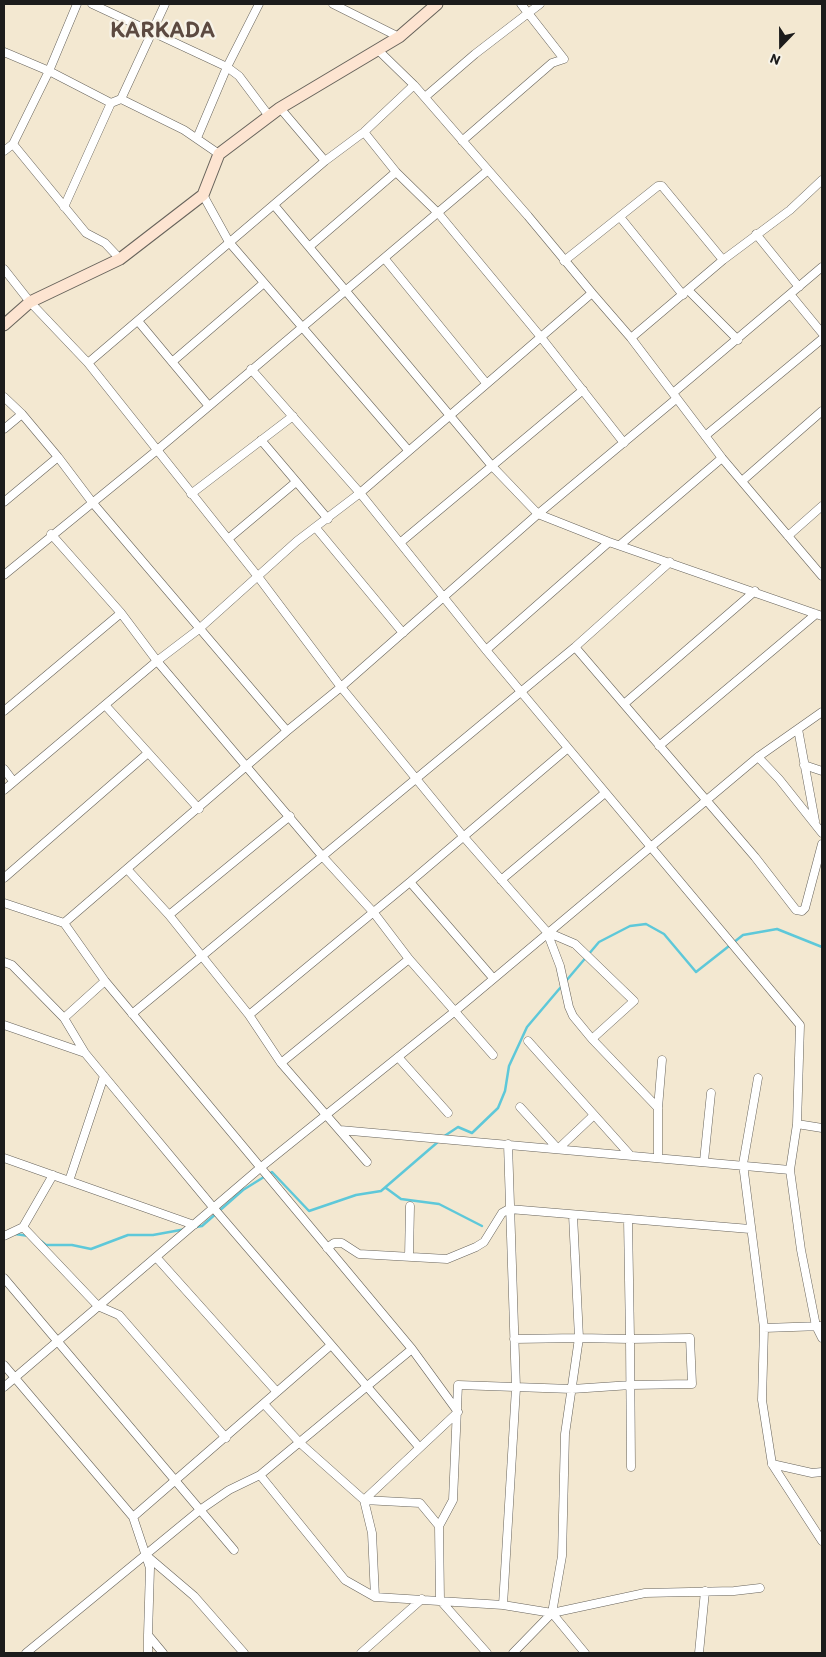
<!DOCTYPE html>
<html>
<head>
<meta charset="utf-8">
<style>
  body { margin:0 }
  #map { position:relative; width:826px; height:1657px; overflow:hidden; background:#f3e8d1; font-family:Itim,sans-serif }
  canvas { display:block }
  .frame { position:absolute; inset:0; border:5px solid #1c1c1c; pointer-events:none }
  .north { position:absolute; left:756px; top:20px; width:50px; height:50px; -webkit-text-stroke:4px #f7f3e8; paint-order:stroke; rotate:202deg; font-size:14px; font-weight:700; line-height:20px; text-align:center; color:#1c1c1c }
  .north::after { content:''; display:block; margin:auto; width:18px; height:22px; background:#1c1c1c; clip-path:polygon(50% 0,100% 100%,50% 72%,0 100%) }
</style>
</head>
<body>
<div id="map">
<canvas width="826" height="1657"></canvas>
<div class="frame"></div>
<div class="north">N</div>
</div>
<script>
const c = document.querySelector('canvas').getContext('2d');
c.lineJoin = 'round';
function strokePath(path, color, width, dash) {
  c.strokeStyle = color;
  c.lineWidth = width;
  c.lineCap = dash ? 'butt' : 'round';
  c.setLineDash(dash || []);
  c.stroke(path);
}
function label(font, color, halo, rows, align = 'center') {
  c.font = font + ' Itim,sans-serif';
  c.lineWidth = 4.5;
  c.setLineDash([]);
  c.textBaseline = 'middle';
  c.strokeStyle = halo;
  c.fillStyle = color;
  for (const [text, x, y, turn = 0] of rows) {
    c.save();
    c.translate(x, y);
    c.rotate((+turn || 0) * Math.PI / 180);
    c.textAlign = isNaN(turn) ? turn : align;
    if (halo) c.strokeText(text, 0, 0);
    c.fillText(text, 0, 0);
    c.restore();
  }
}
strokePath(new Path2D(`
  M 443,1137 L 458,1127 L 472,1133 L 498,1108 L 505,1091 L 509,1066 L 527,1027 L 599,942 L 630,926 L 646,924 L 664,934 L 696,972 L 743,935 L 777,929 L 822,947
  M 386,1188 L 401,1199 L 439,1204 L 482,1226
  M 196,1227 L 202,1226 L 243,1190 L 272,1172 L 309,1211 L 356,1195 L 381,1191 L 439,1141
  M 15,1234 L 29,1236
  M 41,1241 L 46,1245 L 72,1245 L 91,1249 L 128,1235 L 153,1235 L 186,1229`), '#5ec8d9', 2.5);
const street = new Path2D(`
  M 77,4 L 49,71 L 13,144 L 86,233 L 105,243 L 120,259
  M 92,4 L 227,67 L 239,76 L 269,116
  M 333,4 L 399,37
  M 4,52 L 49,71 L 111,103 L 121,99 L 184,130 L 219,154
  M 425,97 L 475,54 L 540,4
  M 121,99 L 165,4
  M 280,108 L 325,161
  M 364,132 L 396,172 L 439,214 L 540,336 L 624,443
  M 197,138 L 227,67 L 259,4
  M 462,141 L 552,63 L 564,59 L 521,4
  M 4,151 L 13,144
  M 203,195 L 229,242 L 408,450
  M 274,205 L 492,466 L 538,514 L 609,542 L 822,616
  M 64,207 L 111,103
  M 620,217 L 683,295
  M 756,234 L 799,287
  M 309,247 L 396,172
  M 385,259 L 486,383
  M 564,261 L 658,186 L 662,186 L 723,260
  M 4,269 L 30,302 L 88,363 L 259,578 L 341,687 L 463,836 L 547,932 L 560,966 L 569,1007 L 573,1016 L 592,1039 L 658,1108
  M 688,290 L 738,340
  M 592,293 L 631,338 L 722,458 L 822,576
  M 790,294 L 822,333
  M 138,321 L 208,405
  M 631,338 L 723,260 L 790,210 L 822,180
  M 172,362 L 264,283
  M 88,363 L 325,161 L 364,132 L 414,85
  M 251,369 L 360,493 L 486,650 L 800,1025 L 797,1124 L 790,1170 L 801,1250 L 816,1326 L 822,1338
  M 673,393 L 822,267
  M 4,397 L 22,414 L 58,457 L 92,502 L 287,731
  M 4,429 L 22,414
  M 705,436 L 822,339
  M 261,440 L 328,519
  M 742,481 L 822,411
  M 191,494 L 293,416
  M 4,502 L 58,457
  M 316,528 L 403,633
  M 51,534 L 121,613 L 157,661 L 323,857 L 374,913 L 409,959 L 493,1055
  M 788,536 L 822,506
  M 228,539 L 296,482
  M 401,542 L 583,390
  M 620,545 L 722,458
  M 4,575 L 156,451 L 487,171
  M 575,647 L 755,857 L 796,910 L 802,911 L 805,908 L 822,844
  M 486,650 L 609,542
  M 624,704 L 755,591
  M 105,705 L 199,809
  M 4,711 L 121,613
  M 798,729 L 815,821
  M 659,746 L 816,614
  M 758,757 L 779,779 L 822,833
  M 804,765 L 822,771
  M 4,769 L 13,781
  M 4,790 L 157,661 L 199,629 L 297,541 L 360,493 L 592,293 L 528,216 L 414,85 L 379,51
  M 127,869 L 169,915 L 249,1015 L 281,1063 L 367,1162
  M 4,878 L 148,753
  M 501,880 L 605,793
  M 410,882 L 493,978
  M 4,903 L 64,923 L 105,981 L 412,1349 L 458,1412 L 364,1500
  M 169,915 L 290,816
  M 64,923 L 287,731 L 341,687 L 538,514 L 676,399
  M 547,932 L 575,944 L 634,1001 L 592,1039
  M 4,962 L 12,965 L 64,1018 L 85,1053 L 104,1076 L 217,1212 L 419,1447
  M 132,1014 L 575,647 L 670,562
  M 249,1015 L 410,882 L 568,748
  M 64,1018 L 105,981
  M 4,1025 L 85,1053
  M 528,1041 L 630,1155
  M 398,1057 L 448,1113
  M 281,1063 L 409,959
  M 758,1078 L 743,1164 L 764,1328 L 762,1400 L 772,1464 L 822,1541
  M 520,1107 L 558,1149 L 594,1115
  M 797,1124 L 822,1128
  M 340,1130 L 790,1170
  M 658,1157 L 658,1108 L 662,1060
  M 4,1158 L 194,1225
  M 704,1161 L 711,1093
  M 69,1181 L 104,1076
  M 23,1227 L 98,1306 L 119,1315 L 226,1438
  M 4,1236 L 23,1227 L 53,1175
  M 327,1248 L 334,1243 L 342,1243 L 359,1254 L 447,1259 L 476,1247 L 484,1242 L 502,1213 L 509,1209 L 750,1229
  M 156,1257 L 277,1392
  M 409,1257 L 410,1206
  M 4,1278 L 234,1550
  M 764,1328 L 822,1326
  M 514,1339 L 579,1338 L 573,1215
  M 4,1365 L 133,1517 L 150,1568 L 148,1635 L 163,1653
  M 4,1387 L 260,1168 L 454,1012 L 758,757 L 822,712
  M 264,1404 L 300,1443 L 364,1500 L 372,1533 L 375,1597
  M 772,1464 L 812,1473 L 822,1472
  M 260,1475 L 345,1580 L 375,1597 L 503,1605 L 552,1613 L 645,1593 L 734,1591 L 760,1588
  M 364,1500 L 420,1503 L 439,1526
  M 133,1517 L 331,1345
  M 147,1556 L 194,1596 L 244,1653
  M 503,1605 L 516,1388 L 508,1144
  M 552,1613 L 585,1653
  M 26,1653 L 200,1510 L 229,1490 L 260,1475 L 412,1349
  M 148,1653 L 148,1635
  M 361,1653 L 422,1599
  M 487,1653 L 440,1600 L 439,1526 L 453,1500 L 458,1385 L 572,1389 L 631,1385 L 692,1384 L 690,1338 L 630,1339 L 631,1467
  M 513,1653 L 552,1613 L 562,1556 L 565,1434 L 579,1338 L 630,1339 L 628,1219
  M 699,1653 L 705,1591`);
const secondary = new Path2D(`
  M 4,325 L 30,302 L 120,259 L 203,195 L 219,154 L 280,108 L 399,37 L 437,4`);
strokePath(street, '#67635b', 9);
strokePath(secondary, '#67635b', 13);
strokePath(street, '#fff', 8);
strokePath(secondary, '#fde4d1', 11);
c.letterSpacing = '1px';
label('bold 22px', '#5c4a41', '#f7f3e8', [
  ["KARKADA",163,31]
]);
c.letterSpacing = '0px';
</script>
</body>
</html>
